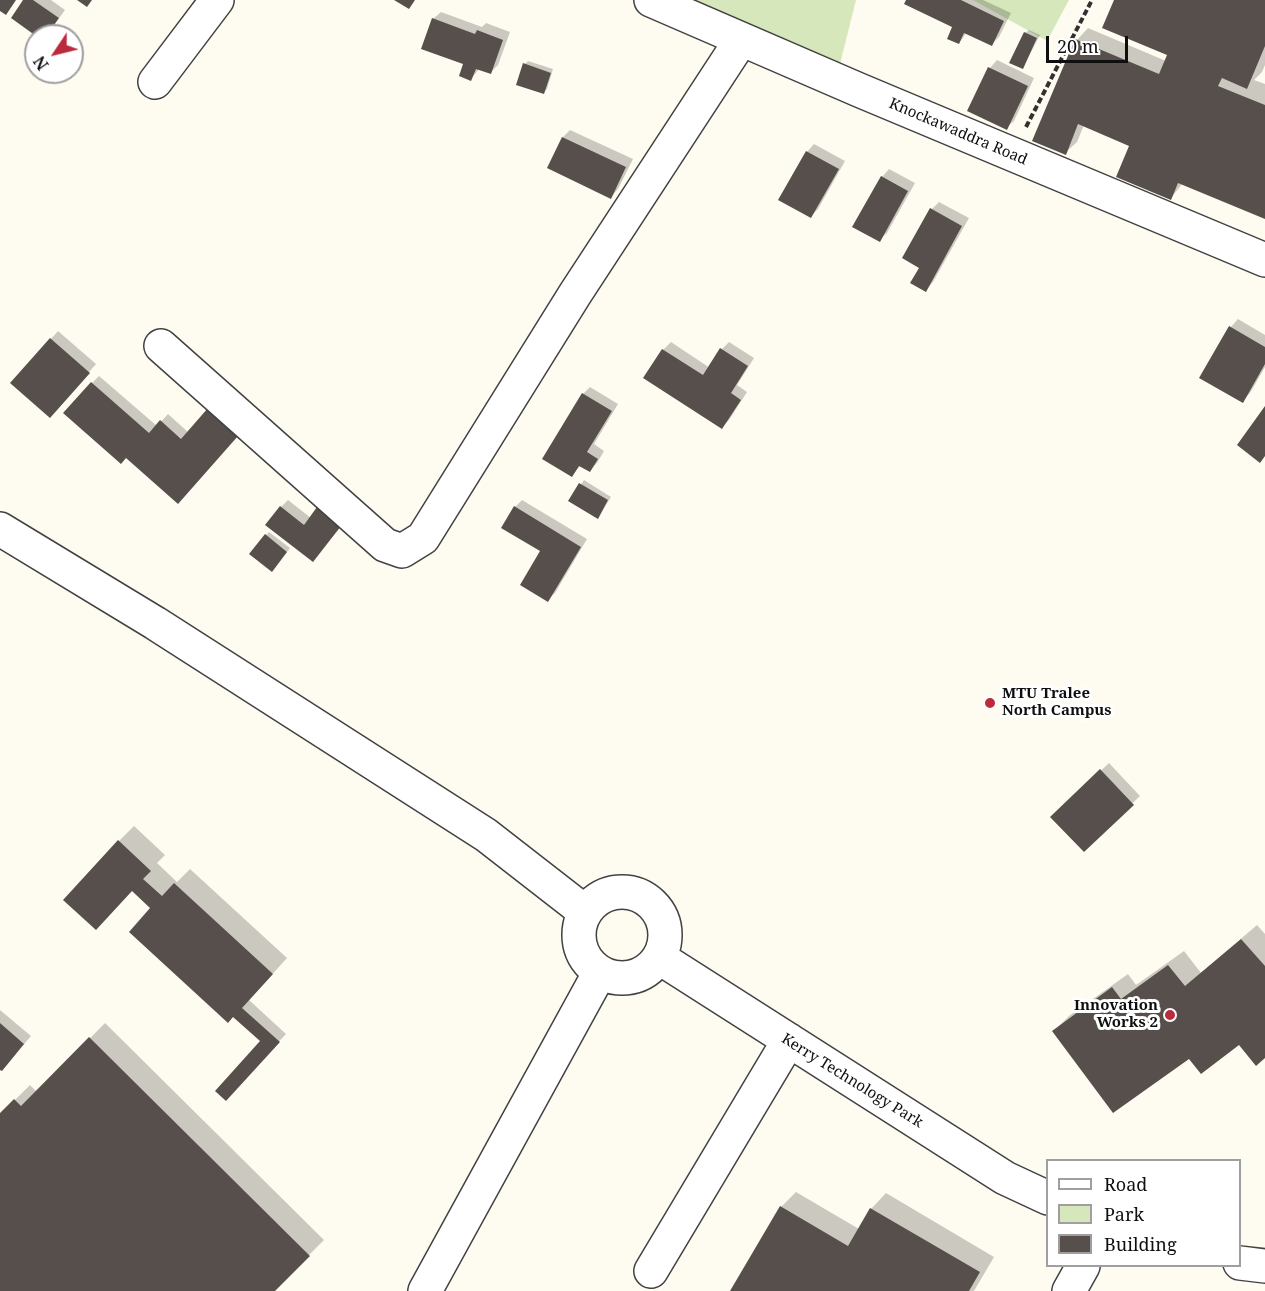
<!DOCTYPE html>
<html>
<head>
<meta charset="utf-8">
<style>
  body { margin:0 }
  #map { position:relative; width:1265px; height:1291px; overflow:hidden; background:#fefbf1; font-family:"Noto Serif",serif }
  canvas { display:block }
  .legend { position:absolute; left:1046px; top:1159px; width:195px; height:108px; box-sizing:border-box; background:#fff; border:2px solid #9f9f9f; margin:0; padding:8px 10px; list-style:none; font-size:18px; color:#0f0f0f }
  .legend li { display:flex; align-items:center; gap:12px; height:30px }
  .legend b { width:30px; border:2px solid #9f9f9f }
  .north { position:absolute; left:24px; top:24px; width:60px; height:60px; box-sizing:border-box; background:#fff; border:2px solid #9f9f9f; border-radius:50%; rotate:235deg; font-size:16px; font-weight:700; line-height:24px; text-align:center; color:#0f0f0f }
  .north::after { content:''; display:block; margin:auto; width:21px; height:27px; background:#bb2b3e; clip-path:polygon(50% 0,100% 100%,50% 72%,0 100%) }
  .scale { position:absolute; left:1046px; top:36px; width:82px; height:27px; box-sizing:border-box; border:3px solid #0f0f0f; border-top:0; padding-left:8px; font-size:18px; line-height:21px; white-space:nowrap; color:#0f0f0f; -webkit-text-stroke:4px #fff; paint-order:stroke }
</style>
</head>
<body>
<div id="map">
<canvas width="1265" height="1291"></canvas>
<ul class="legend">
<li><b style="height:8px;background:#fff"></b>Road</li>
<li><b style="height:16px;background:#d6e8bb"></b>Park</li>
<li><b style="height:16px;background:#574f4b"></b>Building</li>
</ul>
<div class="north">N</div>
<div class="scale">20 m</div>
</div>
<script>
const c = document.querySelector('canvas').getContext('2d');
c.lineJoin = 'round';
function paint(path, color) {
  c.fillStyle = color;
  c.fill(path, 'evenodd');
}
function strokePath(path, color, width, dash) {
  c.strokeStyle = color;
  c.lineWidth = width;
  c.lineCap = dash ? 'butt' : 'round';
  c.setLineDash(dash || []);
  c.stroke(path);
}
function label(font, color, halo, rows, align = 'center') {
  c.font = font + ' "Noto Serif",serif';
  c.lineWidth = 6;
  c.setLineDash([]);
  c.textBaseline = 'middle';
  c.strokeStyle = halo;
  c.fillStyle = color;
  for (const [text, x, y, turn = 0] of rows) {
    c.save();
    c.translate(x, y);
    c.rotate((+turn || 0) * Math.PI / 180);
    c.textAlign = isNaN(turn) ? turn : align;
    if (halo) c.strokeText(text, 0, 0);
    c.fillText(text, 0, 0);
    c.restore();
  }
}
paint(new Path2D(`
  M 694,0 L 856,0 L 840,64 Z
  M 973,0 L 1069,0 L 1047,41 Z`), '#d6e8bb');
paint(new Path2D(`
  M 25,0 L 51,0 L 65,10 L 46,36 L 38,36 Z
  M 907,0 L 983,0 L 1011,13 L 999,37 L 992,44 L 967,32 L 959,43 L 954,26 Z
  M 1116,0 L 1265,0 L 1265,65 L 1262,72 L 1254,80 L 1265,84 L 1265,218 L 1183,183 L 1171,198 L 1131,145 L 1084,125 L 1077,142 L 1065,153 L 1077,40 L 1088,28 L 1166,61 L 1169,54 Z
  M 441,12 L 482,27 L 486,23 L 510,32 L 498,65 L 491,72 L 480,68 L 471,79 L 465,63 L 433,19 Z
  M 1029,30 L 1040,35 L 1023,67 L 1025,33 Z
  M 997,60 L 1034,78 L 1014,121 L 1006,128 L 990,68 Z
  M 528,61 L 553,69 L 547,89 L 544,92 L 525,64 Z
  M 570,130 L 633,159 L 618,189 L 611,197 L 563,137 Z
  M 814,144 L 845,161 L 818,209 L 811,216 L 780,200 L 807,152 Z
  M 889,169 L 915,183 L 887,233 L 879,240 L 882,177 Z
  M 939,202 L 969,218 L 933,282 L 926,290 L 921,267 L 932,209 Z
  M 1238,319 L 1265,335 L 1265,367 L 1250,393 L 1242,401 L 1201,377 L 1231,327 Z
  M 58,331 L 96,364 L 57,409 L 12,383 Z
  M 671,342 L 710,368 L 722,349 L 729,342 L 754,358 L 737,385 L 747,392 L 729,420 L 722,427 L 663,350 Z
  M 99,376 L 157,426 L 168,414 L 189,433 L 189,491 L 92,383 Z
  M 590,387 L 618,404 L 594,444 L 604,451 L 597,463 L 590,470 L 581,465 L 572,475 L 583,394 Z
  M 584,480 L 611,497 L 601,513 L 570,501 Z
  M 288,500 L 311,518 L 326,501 L 348,518 L 313,560 L 281,507 Z
  M 522,500 L 587,539 L 555,593 L 547,600 L 542,551 L 515,507 Z
  M 269,532 L 290,548 L 275,567 L 266,535 Z
  M 1109,763 L 1140,796 L 1084,850 L 1052,817 Z
  M 134,826 L 165,855 L 157,863 L 177,882 L 190,869 L 287,958 L 249,1000 L 286,1034 L 233,1091 L 262,1041 L 152,908 L 119,841 Z
  M 1257,925 L 1265,934 L 1265,1056 L 1239,1043 L 1189,1057 L 1054,1031 L 1069,1016 L 1128,974 L 1136,985 L 1184,951 L 1201,973 Z
  M 0,1010 L 31,1036 L 9,1062 L 0,1068 Z
  M 105,1023 L 324,1240 L 273,1291 L 0,1291 L 0,1115 L 30,1085 L 37,1092 Z
  M 796,1192 L 859,1229 L 871,1209 L 886,1193 L 994,1257 L 974,1291 L 732,1291 L 781,1207 Z`), '#0003');
paint(new Path2D(`
  M 0,0 L 16,0 L 6,15 L 0,11 Z
  M 23,0 L 33,0 L 59,18 L 46,36 L 36,36 L 11,18 Z
  M 77,0 L 92,0 L 87,7 Z
  M 394,0 L 415,0 L 409,9 Z
  M 906,0 L 961,0 L 1004,21 L 992,46 L 964,33 L 959,44 L 947,39 L 952,27 L 904,4 Z
  M 1114,0 L 1265,0 L 1265,46 L 1247,89 L 1222,78 L 1218,86 L 1265,105 L 1265,219 L 1178,183 L 1171,200 L 1116,177 L 1129,146 L 1078,124 L 1066,155 L 1032,141 L 1075,39 L 1159,74 L 1167,55 L 1102,28 Z
  M 432,18 L 475,34 L 477,30 L 503,40 L 491,74 L 476,69 L 471,81 L 459,76 L 463,64 L 421,49 Z
  M 1024,32 L 1037,38 L 1023,69 L 1009,63 Z
  M 523,63 L 551,73 L 544,94 L 516,85 Z
  M 988,67 L 1028,86 L 1007,130 L 967,111 Z
  M 562,137 L 626,167 L 611,199 L 547,168 Z
  M 806,151 L 839,169 L 811,218 L 778,200 Z
  M 881,176 L 908,191 L 880,242 L 852,227 Z
  M 930,208 L 962,226 L 926,292 L 910,283 L 919,268 L 902,258 Z
  M 1229,326 L 1265,347 L 1265,364 L 1243,403 L 1199,378 Z
  M 50,338 L 90,373 L 50,418 L 10,383 Z
  M 720,348 L 748,366 L 731,393 L 741,400 L 722,429 L 643,378 L 662,349 L 703,375 Z
  M 91,382 L 149,433 L 160,420 L 181,439 L 208,408 L 238,436 L 178,504 L 126,458 L 121,464 L 63,413 Z
  M 582,393 L 612,411 L 587,452 L 598,459 L 590,472 L 579,466 L 572,477 L 542,459 Z
  M 1265,406 L 1265,456 L 1260,463 L 1237,445 Z
  M 579,483 L 608,500 L 598,519 L 568,501 Z
  M 280,506 L 304,525 L 317,507 L 341,526 L 313,562 L 265,525 Z
  M 514,506 L 581,547 L 548,602 L 520,585 L 540,551 L 501,528 Z
  M 265,534 L 287,552 L 272,572 L 249,554 Z
  M 1100,769 L 1134,805 L 1084,852 L 1050,817 Z
  M 118,840 L 151,871 L 143,879 L 162,896 L 174,883 L 273,974 L 242,1008 L 280,1042 L 226,1101 L 215,1091 L 260,1041 L 233,1017 L 228,1023 L 129,932 L 150,908 L 132,891 L 96,930 L 63,900 Z
  M 1241,939 L 1265,966 L 1265,1058 L 1256,1066 L 1239,1045 L 1201,1074 L 1189,1059 L 1113,1113 L 1052,1031 L 1112,987 L 1121,999 L 1168,965 L 1185,986 Z
  M 0,1023 L 24,1044 L 2,1071 L 0,1070 Z
  M 89,1037 L 310,1256 L 275,1291 L 0,1291 L 0,1113 L 14,1099 L 21,1106 Z
  M 780,1206 L 848,1246 L 870,1208 L 980,1272 L 969,1291 L 730,1291 Z`), '#574f4b');
const minor = new Path2D(`
  M 651,0 L 859,90 L 1265,260
  M 155,82 L 217,0
  M 161,346 L 385,545 L 402,551 L 423,538 L 575,294 L 741,40
  M 0,529 L 155,623 L 486,835 L 585,912
  M579 935a43 43 0 1 1 86 0a43 43 0 1 1-86 0Z
  M 660,958 L 1005,1178 L 1048,1198
  M 1240,1263 L 1265,1266
  M 651,1271 L 789,1040
  M 425,1291 L 600,972
  M 1069,1291 L 1083,1266`);
strokePath(minor, '#424242', 36);
strokePath(new Path2D(`
  M 1026,127 L 1092,0`), '#313131', 4, [6, 3]);
strokePath(minor, '#fff', 33);
for (const [x, y, r, color] of [
  [990,703,6,"#bb2b3e"],
  [1170,1015,6,"#bb2b3e"]
]) {
  const dot = new Path2D();
  dot.arc(x, y, r, 0, 2 * Math.PI);
  c.fillStyle = color;
  c.fill(dot);
  strokePath(dot, '#fff', 2);
}
label('15px', '#0f0f0f', '#fff', [
  ["Knockawaddra Road",958,132,23],
  ["Kerry Technology Park",852,1081,32]
]);
label('bold 15px', '#0f0f0f', '#fff', [
  ["MTU Tralee",1002,694],
  ["North Campus",1002,711],
  ["Innovation",1158,1006,"right"],
  ["Works 2",1158,1023,"right"]
], 'left');
</script>
</body>
</html>
